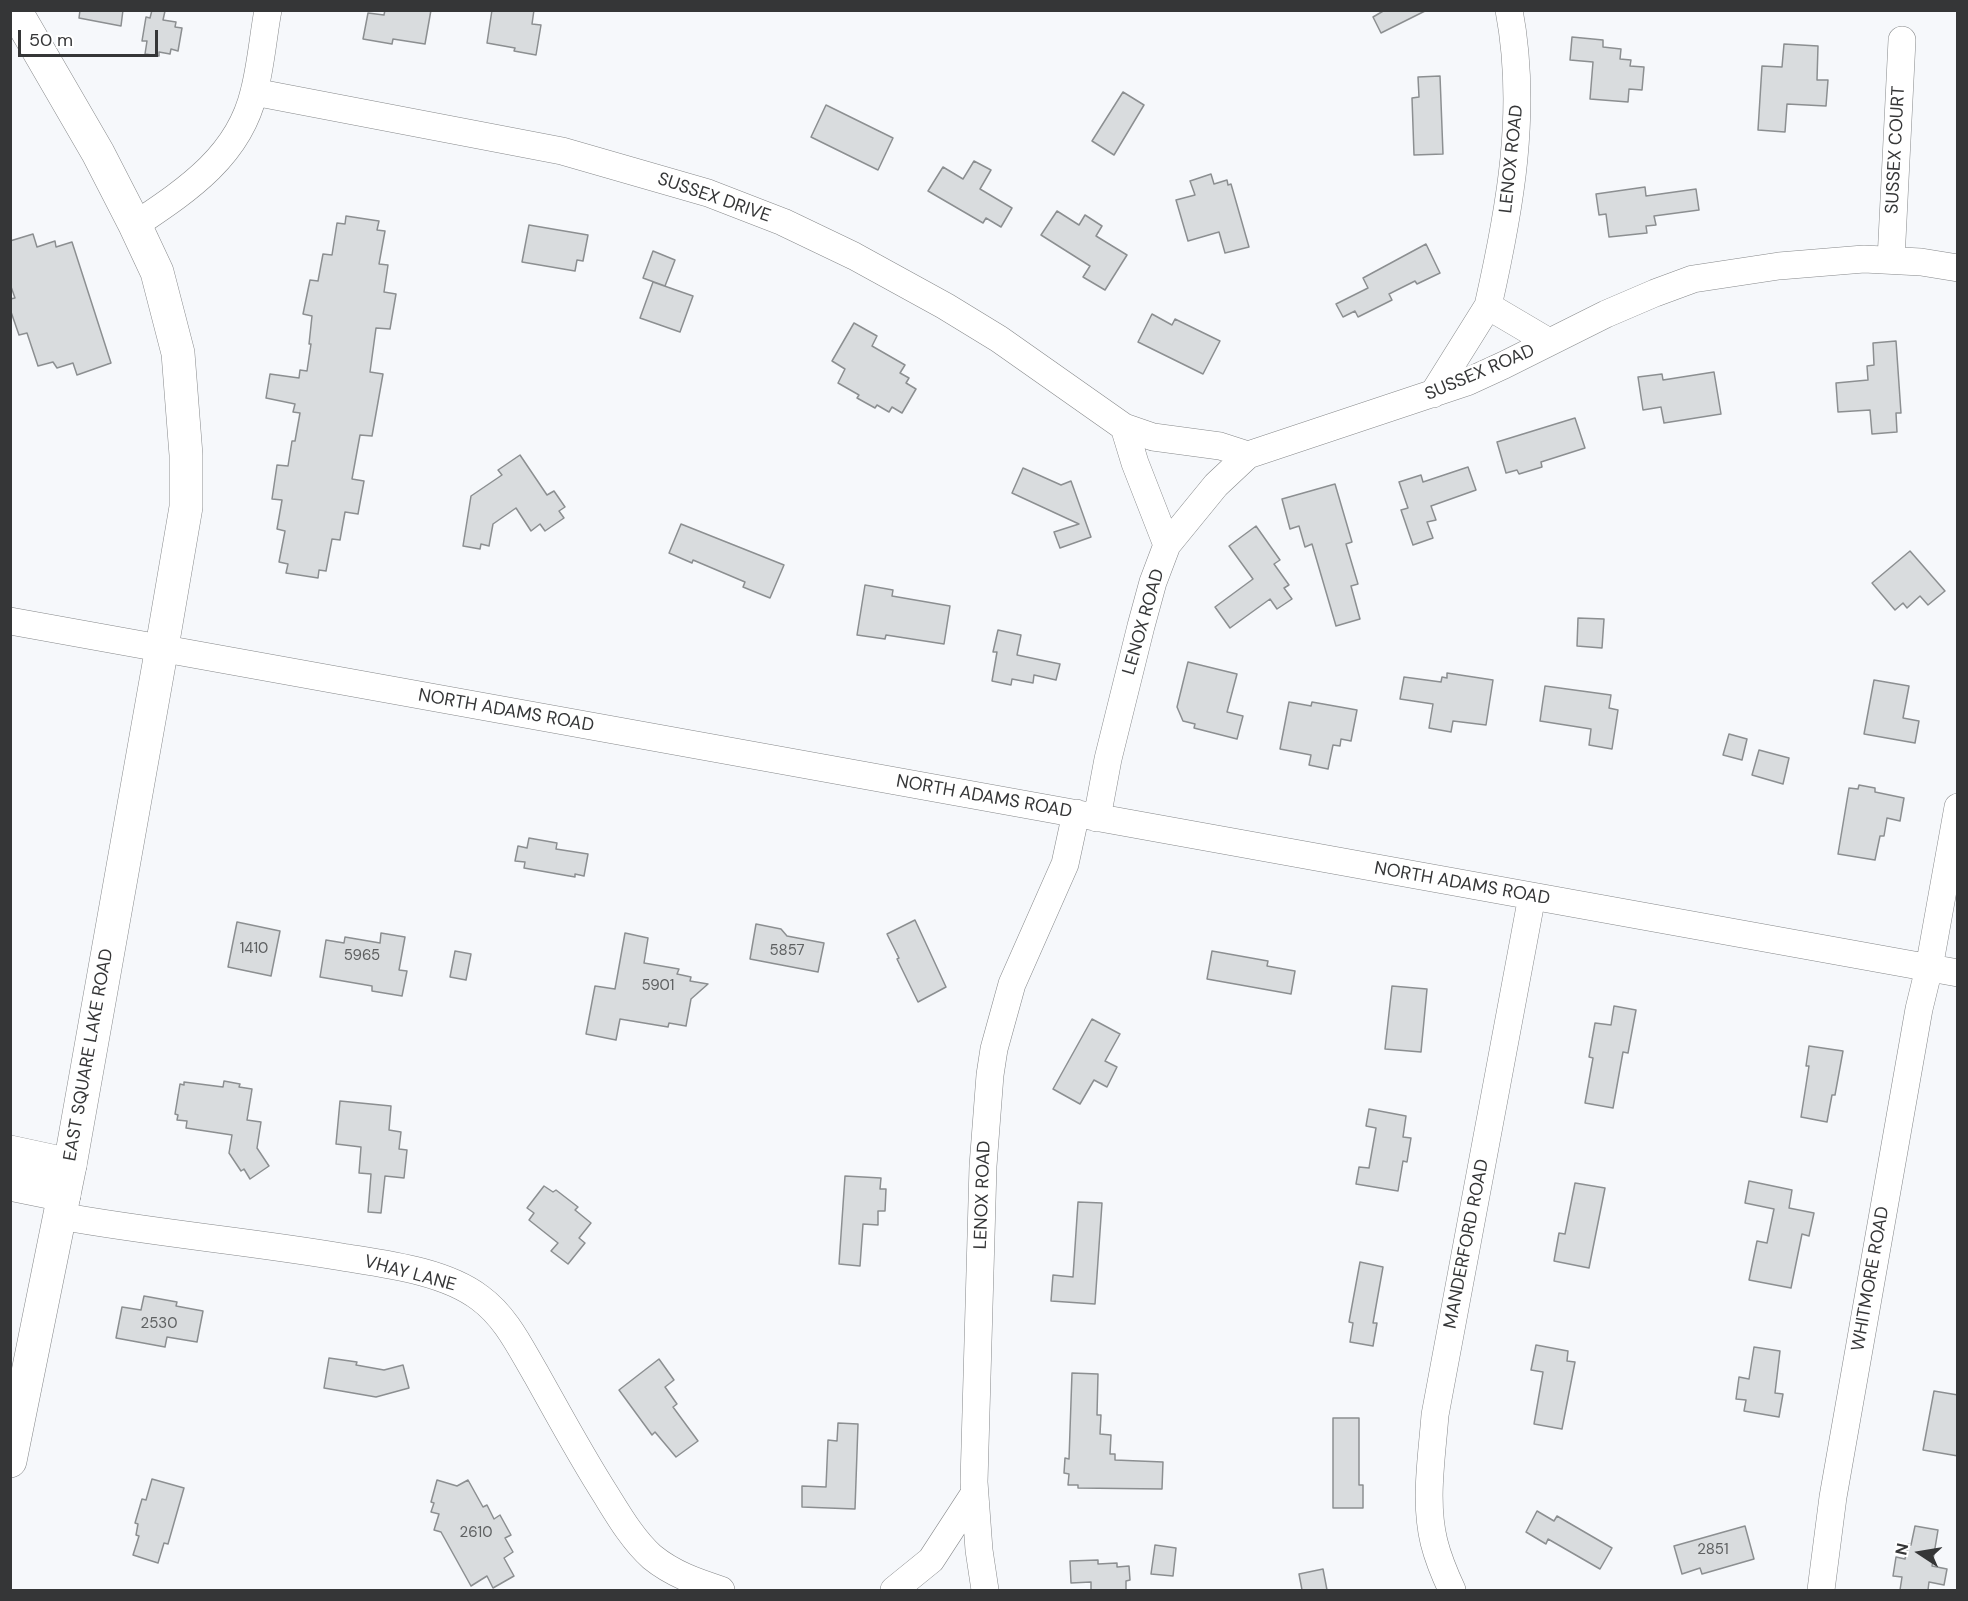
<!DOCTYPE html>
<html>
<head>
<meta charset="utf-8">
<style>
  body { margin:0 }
  #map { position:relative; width:1968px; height:1601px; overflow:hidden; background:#f6f8fb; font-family:"DM Sans",sans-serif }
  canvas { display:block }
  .frame { position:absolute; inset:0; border:12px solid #353637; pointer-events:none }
  .north { position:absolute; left:1890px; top:1523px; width:60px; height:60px; -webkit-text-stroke:4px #fff; paint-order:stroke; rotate:282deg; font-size:16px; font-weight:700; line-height:24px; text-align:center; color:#353637 }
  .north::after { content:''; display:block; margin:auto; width:21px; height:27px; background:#353637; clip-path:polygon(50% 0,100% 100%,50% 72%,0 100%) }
  .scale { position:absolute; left:18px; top:30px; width:140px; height:27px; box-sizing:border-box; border:3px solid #353637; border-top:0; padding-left:8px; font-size:18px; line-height:21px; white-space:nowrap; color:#353637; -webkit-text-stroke:4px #fff; paint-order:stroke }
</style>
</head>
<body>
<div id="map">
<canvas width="1968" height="1601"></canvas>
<div class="frame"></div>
<div class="north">N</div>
<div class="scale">50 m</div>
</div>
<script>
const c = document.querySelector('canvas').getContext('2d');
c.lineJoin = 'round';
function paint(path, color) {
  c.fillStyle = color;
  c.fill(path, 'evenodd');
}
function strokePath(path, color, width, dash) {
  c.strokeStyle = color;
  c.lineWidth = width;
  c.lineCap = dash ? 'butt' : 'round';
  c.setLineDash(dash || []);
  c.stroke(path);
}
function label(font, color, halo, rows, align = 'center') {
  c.font = font + ' "DM Sans",sans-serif';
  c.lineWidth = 6;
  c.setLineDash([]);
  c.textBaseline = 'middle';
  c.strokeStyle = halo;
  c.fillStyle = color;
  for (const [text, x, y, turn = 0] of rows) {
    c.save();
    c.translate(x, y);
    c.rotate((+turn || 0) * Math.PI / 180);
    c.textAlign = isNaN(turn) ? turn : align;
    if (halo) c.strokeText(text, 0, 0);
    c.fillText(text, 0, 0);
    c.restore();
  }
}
const building = new Path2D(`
  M 80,10 L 123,10 L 121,26 L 79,18 Z
  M 152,10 L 165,11 L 163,20 L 176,22 L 175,27 L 182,28 L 178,51 L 171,49 L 170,54 L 159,52 L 159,56 L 145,54 L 147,41 L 142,41 L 146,17 L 150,18 Z
  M 385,10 L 431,10 L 425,44 L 393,39 L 392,44 L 363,39 L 368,13 L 384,15 Z
  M 492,10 L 534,10 L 532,24 L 541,25 L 536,55 L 514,51 L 515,48 L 487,43 Z
  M 1385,10 L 1427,10 L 1381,33 L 1373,17 Z
  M 1572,37 L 1603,40 L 1603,47 L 1621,49 L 1620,59 L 1631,60 L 1630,66 L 1644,67 L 1642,90 L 1629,89 L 1628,102 L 1590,99 L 1593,62 L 1570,60 Z
  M 1784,44 L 1818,46 L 1817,80 L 1828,80 L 1826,106 L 1787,104 L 1785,132 L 1758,130 L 1762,66 L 1782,67 Z
  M 1440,76 L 1443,154 L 1414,155 L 1412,98 L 1419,97 L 1418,77 Z
  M 1123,92 L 1144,105 L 1114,155 L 1092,141 Z
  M 826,105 L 893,138 L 878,170 L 811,137 Z
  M 974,161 L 991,170 L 980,189 L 1012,208 L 1001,227 L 986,218 L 983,223 L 928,191 L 943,167 L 963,179 Z
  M 1211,174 L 1214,184 L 1227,180 L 1228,185 L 1231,184 L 1249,247 L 1225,253 L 1219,232 L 1188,241 L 1176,200 L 1195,195 L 1190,181 Z
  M 1645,187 L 1646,196 L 1696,189 L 1699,210 L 1654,216 L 1656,225 L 1646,226 L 1647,233 L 1609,237 L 1606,214 L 1599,215 L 1596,194 Z
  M 1057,211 L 1079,225 L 1085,215 L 1102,226 L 1096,236 L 1127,255 L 1105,290 L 1083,277 L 1090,266 L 1041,235 Z
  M 346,216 L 379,221 L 377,230 L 385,231 L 379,264 L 388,265 L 384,292 L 396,294 L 390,329 L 376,328 L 370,372 L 383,374 L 372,436 L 360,435 L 352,479 L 364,481 L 358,514 L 345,512 L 340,540 L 332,539 L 326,571 L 319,570 L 318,578 L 286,573 L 288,564 L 279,562 L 285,531 L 277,529 L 282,500 L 272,499 L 277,465 L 288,466 L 292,441 L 295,441 L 300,413 L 293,412 L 295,404 L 266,398 L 270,374 L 299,378 L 300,370 L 307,371 L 311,344 L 309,344 L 312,316 L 303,314 L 310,280 L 318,281 L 323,254 L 332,255 L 337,223 L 345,224 Z
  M 529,225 L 588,235 L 583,261 L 577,260 L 575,271 L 522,262 Z
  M 33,234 L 37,247 L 55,241 L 56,247 L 72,242 L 111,363 L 77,375 L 73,363 L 57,368 L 53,362 L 38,366 L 27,333 L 19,335 L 10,309 L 10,299 L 15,298 L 10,284 L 10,241 Z
  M 1426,244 L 1440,273 L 1417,284 L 1415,281 L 1389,294 L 1392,300 L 1358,317 L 1355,311 L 1343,317 L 1336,304 L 1368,288 L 1363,278 Z
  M 653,251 L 675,260 L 665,286 L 643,278 Z
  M 653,282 L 693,296 L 680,332 L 640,318 Z
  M 1152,314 L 1172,325 L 1175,319 L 1220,341 L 1203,374 L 1138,342 Z
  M 854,323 L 877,336 L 872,346 L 905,365 L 900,373 L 909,378 L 906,383 L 916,389 L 902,413 L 892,407 L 889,412 L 877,405 L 875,408 L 857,398 L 859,395 L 838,383 L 845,369 L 832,361 Z
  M 1896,341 L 1901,413 L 1896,413 L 1897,432 L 1872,434 L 1870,410 L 1838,412 L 1836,383 L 1868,380 L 1867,366 L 1874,365 L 1873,343 Z
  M 1714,372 L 1721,414 L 1664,423 L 1661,407 L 1643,410 L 1638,377 L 1662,374 L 1663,380 Z
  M 1575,418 L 1585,448 L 1541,462 L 1542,467 L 1519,474 L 1517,470 L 1506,473 L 1497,442 Z
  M 520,455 L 547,495 L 554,491 L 565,507 L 559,511 L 564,518 L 545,531 L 540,524 L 531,531 L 516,508 L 493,524 L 489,546 L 481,544 L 480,549 L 463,546 L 471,496 L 502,475 L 498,470 Z
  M 1468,467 L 1476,490 L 1431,506 L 1436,520 L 1427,522 L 1433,538 L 1413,545 L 1401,510 L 1408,508 L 1399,482 L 1421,475 L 1423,482 Z
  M 1023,468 L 1061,485 L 1071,481 L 1091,537 L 1060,548 L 1054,532 L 1079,524 L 1012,493 Z
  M 1335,484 L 1352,542 L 1346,544 L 1358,584 L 1351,586 L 1360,619 L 1336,626 L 1312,544 L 1305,547 L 1299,526 L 1290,529 L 1282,499 Z
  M 681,524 L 784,565 L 770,598 L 743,587 L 745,582 L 693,560 L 692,563 L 669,553 Z
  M 1256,526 L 1280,560 L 1274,564 L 1289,585 L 1284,588 L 1292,599 L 1277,609 L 1270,599 L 1230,628 L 1215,607 L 1253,579 L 1229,546 Z
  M 1910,551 L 1945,591 L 1928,605 L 1920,596 L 1907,608 L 1903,603 L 1895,610 L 1872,583 Z
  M 865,585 L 893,590 L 892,596 L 950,606 L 944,644 L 886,635 L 885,639 L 857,635 Z
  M 1578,618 L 1604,619 L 1602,648 L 1577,646 Z
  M 998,630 L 1021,635 L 1017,655 L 1060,664 L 1056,680 L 1034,675 L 1033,683 L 1012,679 L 1011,685 L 992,681 L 997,652 L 993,652 Z
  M 1188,662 L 1237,674 L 1227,712 L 1243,716 L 1237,739 L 1194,728 L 1195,724 L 1183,721 L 1177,707 Z
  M 1447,673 L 1493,680 L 1486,725 L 1453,721 L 1451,732 L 1429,728 L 1433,704 L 1400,699 L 1404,677 L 1441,682 L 1442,677 L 1447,678 Z
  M 1874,680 L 1909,686 L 1903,718 L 1919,721 L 1915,743 L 1864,734 Z
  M 1545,686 L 1611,695 L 1609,708 L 1618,710 L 1612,749 L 1589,745 L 1591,729 L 1540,721 Z
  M 1289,702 L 1311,706 L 1312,702 L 1357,710 L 1351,741 L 1341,739 L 1340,746 L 1333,745 L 1328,769 L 1309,765 L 1311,755 L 1280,749 Z
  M 1729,734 L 1747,739 L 1742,760 L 1723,755 Z
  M 1759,750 L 1789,758 L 1783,784 L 1752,775 Z
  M 1859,785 L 1875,788 L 1875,792 L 1904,798 L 1900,821 L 1887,818 L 1884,836 L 1880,836 L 1875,860 L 1838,854 L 1849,788 L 1858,789 Z
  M 529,838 L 557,843 L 556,849 L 588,854 L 584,876 L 575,874 L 575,877 L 524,868 L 525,862 L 515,861 L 518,846 L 527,848 Z
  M 915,920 L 946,987 L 918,1002 L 897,959 L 899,958 L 887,934 Z
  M 237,922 L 280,931 L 271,976 L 228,967 Z
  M 756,924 L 781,929 L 787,936 L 824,943 L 818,972 L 750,959 Z
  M 381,933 L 405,937 L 399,970 L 407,971 L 402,996 L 372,991 L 372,986 L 320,977 L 326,940 L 344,943 L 345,937 L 380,943 Z
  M 625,933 L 648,938 L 644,963 L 679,969 L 677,974 L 691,977 L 690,981 L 708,984 L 691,999 L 686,1026 L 669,1023 L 668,1027 L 620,1019 L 616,1040 L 586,1034 L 595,986 L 615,989 Z
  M 455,951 L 471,954 L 466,980 L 450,977 Z
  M 1212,951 L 1268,961 L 1267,966 L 1295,971 L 1291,994 L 1207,979 Z
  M 1392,986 L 1427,989 L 1421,1052 L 1385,1049 Z
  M 1614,1006 L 1636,1010 L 1628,1053 L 1623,1052 L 1613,1108 L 1585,1103 L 1593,1058 L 1589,1057 L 1595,1023 L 1611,1025 Z
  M 1092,1019 L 1120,1034 L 1105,1061 L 1117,1067 L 1107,1087 L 1094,1080 L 1080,1104 L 1053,1089 Z
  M 1809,1046 L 1843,1051 L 1835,1095 L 1832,1095 L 1827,1122 L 1801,1117 L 1809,1066 L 1806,1066 Z
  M 224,1081 L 240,1084 L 239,1087 L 252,1089 L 247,1120 L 261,1122 L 257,1148 L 269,1166 L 250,1179 L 244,1169 L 241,1171 L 229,1153 L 232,1135 L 186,1128 L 187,1121 L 177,1120 L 178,1115 L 175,1114 L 180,1084 L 184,1085 L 184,1082 L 223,1087 Z
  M 340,1101 L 391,1106 L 389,1130 L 401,1132 L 399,1149 L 407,1150 L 404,1178 L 385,1176 L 381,1213 L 368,1212 L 371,1174 L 359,1173 L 361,1147 L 336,1144 Z
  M 1369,1109 L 1406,1116 L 1403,1137 L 1411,1138 L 1407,1162 L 1403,1161 L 1398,1191 L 1356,1184 L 1359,1167 L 1369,1168 L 1376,1128 L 1366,1126 Z
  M 845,1176 L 881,1178 L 880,1189 L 886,1189 L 885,1211 L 878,1211 L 878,1225 L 863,1224 L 860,1266 L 839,1264 Z
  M 1749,1181 L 1792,1190 L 1789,1208 L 1814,1213 L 1809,1236 L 1802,1234 L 1791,1288 L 1749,1280 L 1757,1241 L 1767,1243 L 1774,1209 L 1745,1203 Z
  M 1575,1183 L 1605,1188 L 1589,1268 L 1554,1261 L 1559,1233 L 1565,1234 Z
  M 544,1186 L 553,1192 L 556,1190 L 578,1207 L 575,1210 L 591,1223 L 579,1238 L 585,1243 L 568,1264 L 551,1251 L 558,1243 L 529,1220 L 534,1213 L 527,1208 Z
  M 1078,1202 L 1102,1203 L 1095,1304 L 1051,1301 L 1053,1275 L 1073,1277 Z
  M 1360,1262 L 1383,1267 L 1373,1323 L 1377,1323 L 1373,1346 L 1350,1342 L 1353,1323 L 1349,1322 Z
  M 144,1296 L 177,1302 L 176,1306 L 203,1311 L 197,1342 L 167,1337 L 165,1347 L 116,1338 L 122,1307 L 141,1310 Z
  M 1536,1345 L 1568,1351 L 1567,1361 L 1575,1362 L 1562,1429 L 1534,1424 L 1543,1372 L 1531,1370 Z
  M 1754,1347 L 1780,1351 L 1775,1393 L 1783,1394 L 1779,1417 L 1744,1411 L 1746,1400 L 1736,1399 L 1739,1377 L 1749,1379 Z
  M 329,1358 L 357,1362 L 356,1365 L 384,1370 L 403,1365 L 409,1388 L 376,1397 L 324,1388 Z
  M 659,1359 L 674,1380 L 665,1387 L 677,1404 L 673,1407 L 698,1441 L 676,1457 L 655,1432 L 652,1435 L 619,1390 Z
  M 1072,1373 L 1098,1374 L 1097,1415 L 1101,1415 L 1100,1434 L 1111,1435 L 1110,1454 L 1115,1454 L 1115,1460 L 1163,1462 L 1162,1489 L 1078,1488 L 1078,1485 L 1068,1485 L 1069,1474 L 1064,1473 L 1065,1458 L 1069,1459 Z
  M 1934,1391 L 1958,1395 L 1958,1456 L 1923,1450 Z
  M 1333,1418 L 1359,1418 L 1359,1485 L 1363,1485 L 1363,1508 L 1333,1508 Z
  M 838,1423 L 858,1424 L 855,1509 L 802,1507 L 802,1486 L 826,1487 L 828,1440 L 837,1441 Z
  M 152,1479 L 184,1488 L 168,1544 L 164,1543 L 158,1563 L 133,1555 L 139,1536 L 136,1535 L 138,1524 L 135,1523 L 142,1499 L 146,1500 Z
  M 437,1480 L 457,1486 L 468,1480 L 483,1507 L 487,1505 L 494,1519 L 500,1515 L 511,1535 L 505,1538 L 513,1552 L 504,1558 L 514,1576 L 493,1588 L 487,1576 L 471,1586 L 441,1532 L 434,1530 L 439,1514 L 431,1512 L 434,1503 L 431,1502 Z
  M 1537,1511 L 1554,1521 L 1557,1516 L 1612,1548 L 1600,1569 L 1548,1539 L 1546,1544 L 1526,1532 Z
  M 1745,1526 L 1754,1559 L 1702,1574 L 1700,1568 L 1682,1574 L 1674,1546 Z
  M 1915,1526 L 1938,1530 L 1932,1566 L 1947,1569 L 1944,1585 L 1929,1582 L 1928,1590 L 1900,1590 L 1902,1577 L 1893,1576 L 1896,1557 L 1905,1559 L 1908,1544 L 1911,1545 Z
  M 1155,1545 L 1176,1548 L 1173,1576 L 1151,1574 Z
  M 1098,1560 L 1098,1564 L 1117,1563 L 1117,1567 L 1129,1566 L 1130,1580 L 1126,1581 L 1126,1590 L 1091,1590 L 1091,1582 L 1071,1583 L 1070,1561 Z
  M 1323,1569 L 1327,1590 L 1302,1590 L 1299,1574 Z`);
paint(building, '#d9dcde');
strokePath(building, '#8c8f91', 1.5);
const minor = new Path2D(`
  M 1509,10 C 1528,110 1510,209 1488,306 L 1549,342
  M 254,92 L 562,151 L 708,193 L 783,222 L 854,256 L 945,306 L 999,339 L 1124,427 L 1153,437 L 1220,446 L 1248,455 L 1467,382 L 1504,365 L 1606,314 L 1655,293 L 1693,279 L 1779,266 L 1864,259 L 1921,262 L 1958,268
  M 135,225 C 187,190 239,156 254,92 C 261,65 263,37 268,10
  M 1891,260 L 1902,40
  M 1433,394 L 1488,306
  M 1124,427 L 1135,463 L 1167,545
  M 10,621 L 1958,973
  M 1097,818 L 1108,759 L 1141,626 L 1153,582 L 1167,545 L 1216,485 L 1248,455
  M 60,1216 C 153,1233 248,1241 342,1257 C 385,1264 445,1271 480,1298 C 506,1317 520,1347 536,1374 C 559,1415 581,1456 606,1495 C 619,1516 633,1540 652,1557 C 673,1574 696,1582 721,1590
  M 894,1590 L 931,1560 L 974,1494
  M 985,1590 L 979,1550 L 974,1482 L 983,1166 L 990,1075 L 994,1049 L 1012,984 L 1065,864 L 1076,813
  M 1452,1590 C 1445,1575 1438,1558 1434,1542 C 1424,1501 1432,1456 1435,1415 L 1532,896
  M 1821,1590 L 1833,1497 L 1919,1009 L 1929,968 L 1958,807`);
const major = new Path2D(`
  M 10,1461 L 70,1165 L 162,647 L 186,507 L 186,455 L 178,353 L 157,272 L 135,225 L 98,153 L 15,10`);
const highway = new Path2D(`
  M 10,1152 L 70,1165
  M 10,1184 L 64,1195`);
strokePath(minor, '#86888a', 28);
strokePath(major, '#86888a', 34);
strokePath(highway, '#86888a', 34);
strokePath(minor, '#fff', 27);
strokePath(major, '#fff', 33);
strokePath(highway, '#fff', 33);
label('15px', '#5e6061', null, [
  ["1410",254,949],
  ["5857",787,951],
  ["5965",362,956],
  ["5901",658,986],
  ["2530",159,1324],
  ["2610",476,1533],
  ["2851",1713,1550]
]);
label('18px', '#353637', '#fff', [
  ["SUSSEX COURT",1896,150,-87],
  ["LENOX ROAD",1512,159,-84],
  ["SUSSEX DRIVE",714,198,19],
  ["SUSSEX ROAD",1480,373,-23],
  ["LENOX ROAD",1144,622,-74],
  ["NORTH ADAMS ROAD",506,711,10],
  ["NORTH ADAMS ROAD",984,797,10],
  ["NORTH ADAMS ROAD",1462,884,10],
  ["EAST SQUARE LAKE ROAD",89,1055,-80],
  ["LENOX ROAD",983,1195,-88],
  ["MANDERFORD ROAD",1467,1244,-79],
  ["VHAY LANE",410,1274,15],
  ["WHITMORE ROAD",1871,1279,-80]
]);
</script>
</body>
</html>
